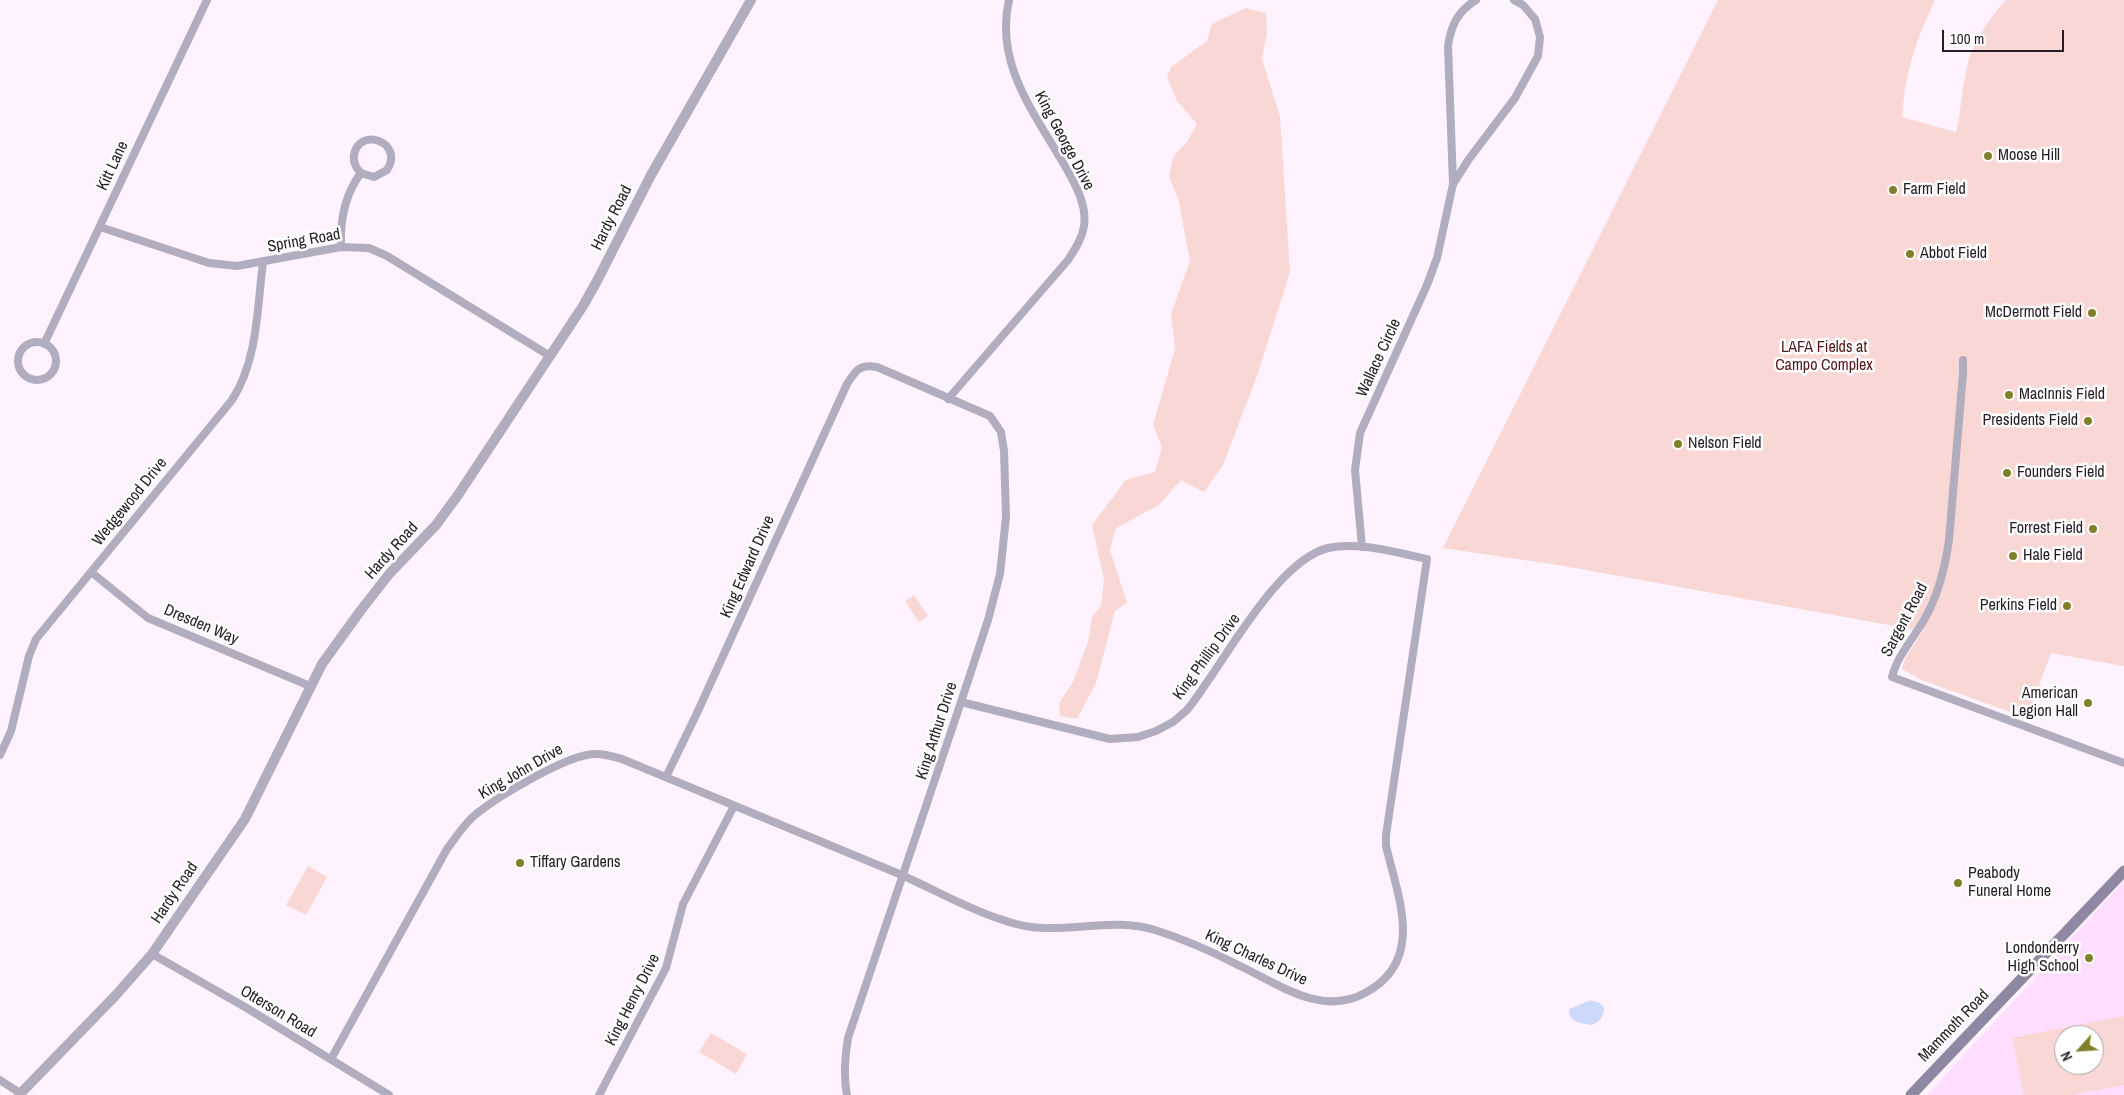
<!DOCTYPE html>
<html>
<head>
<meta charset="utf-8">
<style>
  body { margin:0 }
  #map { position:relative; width:2124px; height:1095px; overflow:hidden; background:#fdf2fd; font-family:"Archivo Narrow",sans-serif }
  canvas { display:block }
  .north { position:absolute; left:2054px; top:1025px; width:50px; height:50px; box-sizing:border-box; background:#fff; border:1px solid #a9a4a8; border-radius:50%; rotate:244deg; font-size:14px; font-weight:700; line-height:20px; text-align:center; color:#271c26 }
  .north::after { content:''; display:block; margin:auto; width:18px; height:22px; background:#818029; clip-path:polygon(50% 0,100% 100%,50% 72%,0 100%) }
  .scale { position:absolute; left:1942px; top:30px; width:122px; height:22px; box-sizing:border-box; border:2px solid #271c26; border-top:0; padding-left:6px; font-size:15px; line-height:18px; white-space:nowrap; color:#271c26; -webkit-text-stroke:4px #fff; paint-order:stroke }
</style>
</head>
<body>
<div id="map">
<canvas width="2124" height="1095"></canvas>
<div class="north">N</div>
<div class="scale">100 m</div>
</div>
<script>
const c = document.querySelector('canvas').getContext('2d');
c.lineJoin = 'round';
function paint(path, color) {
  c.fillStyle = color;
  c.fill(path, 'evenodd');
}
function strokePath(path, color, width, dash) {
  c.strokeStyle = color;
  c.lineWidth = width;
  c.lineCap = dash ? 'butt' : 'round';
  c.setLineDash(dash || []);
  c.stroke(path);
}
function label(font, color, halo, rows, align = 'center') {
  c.font = font + ' "Archivo Narrow",sans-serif';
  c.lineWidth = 5;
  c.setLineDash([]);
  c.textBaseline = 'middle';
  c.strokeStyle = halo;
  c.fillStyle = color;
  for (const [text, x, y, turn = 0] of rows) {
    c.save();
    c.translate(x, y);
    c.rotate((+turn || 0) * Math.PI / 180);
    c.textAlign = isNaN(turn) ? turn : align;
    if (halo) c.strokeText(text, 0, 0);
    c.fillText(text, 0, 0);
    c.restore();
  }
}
paint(new Path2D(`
  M 2124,881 L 2124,1095 L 1927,1095 ZM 2064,1035 L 2094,1035 L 2094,1065 L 2064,1065 Z`), '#ffddfe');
paint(new Path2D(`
  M 1718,0 L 1935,0 C 1916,40 1905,72 1902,117 L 1956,132 C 1961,111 1962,88 1967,67 C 1971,46 1991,15 2006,0 L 2124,0 L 2124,666 L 2051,653 L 2027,718 L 1922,680 L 1902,669 L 1905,659 L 1924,629 L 1911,629 L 1564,566 L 1443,548 Z
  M 1246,8 L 1266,13 L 1267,33 L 1262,59 L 1280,116 L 1290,272 L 1257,376 L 1223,465 L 1204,492 L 1181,480 L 1159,505 L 1116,528 L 1110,550 L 1127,603 L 1115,611 L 1096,683 L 1077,719 L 1060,716 L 1059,703 L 1073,682 L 1088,642 L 1092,617 L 1101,606 L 1104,580 L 1092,525 L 1126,480 L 1155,472 L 1162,447 L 1153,425 L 1175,349 L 1171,314 L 1190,261 L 1178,198 L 1169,177 L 1173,157 L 1187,142 L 1197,124 L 1177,101 L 1167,77 L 1171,67 L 1207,41 L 1212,24 Z
  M 914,595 L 928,616 L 919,622 L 905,601 Z
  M 308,866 L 327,877 L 306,915 L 286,905 Z
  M 2124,1016 L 2124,1085 L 2072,1095 L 2024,1095 L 2012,1038 ZM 2064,1035 L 2094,1035 L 2094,1065 L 2064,1065 Z
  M 711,1033 L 747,1054 L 736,1074 L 699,1052 Z`), '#f9d7d5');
paint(new Path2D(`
  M 1591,1000 L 1600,1003 L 1604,1008 C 1603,1018 1601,1020 1592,1025 C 1581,1023 1569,1023 1569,1009 Z`), '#cdd9fa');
strokePath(new Path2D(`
  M 1453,184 L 1448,46 C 1451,25 1458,11 1476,0
  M 100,227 L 209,263 L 237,266 L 341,247 L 369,248 L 387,256 L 550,356
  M 341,247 C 340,221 345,194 361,173 C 356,168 353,162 354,155 C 359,126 405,142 387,170 L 374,177 L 361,173
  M18 361a19 19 0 1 1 38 0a19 19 0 1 1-38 0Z
  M 44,344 L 207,0
  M 1963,360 L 1963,373 L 1949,540 C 1945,568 1938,596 1924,620 C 1913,639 1897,656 1892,677 L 2124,763
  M 948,399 L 1068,260 C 1075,249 1082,239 1084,226 C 1087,206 1076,185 1066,168 C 1036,115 994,65 1009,0
  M 1362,547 L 1355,470 L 1360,433 L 1427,285 L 1437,258 L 1453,184 L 1469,159 L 1515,98 L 1538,56 L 1540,37 L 1535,19 L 1523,5 L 1514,0
  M 91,572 L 148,618 L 310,686
  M 0,755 L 11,731 L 29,656 L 36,639 L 232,400 C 258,360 257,308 263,262
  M 666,777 L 697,713 L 847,384 C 856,370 859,364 877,367 L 990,416 L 1001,432 L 1004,451 L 1006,517 L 1000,574 L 988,620 L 961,702 L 848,1038 C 845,1057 843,1076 847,1095
  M 152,954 L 245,1007 L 389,1095
  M 331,1059 L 447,849 C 456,837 464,824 476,814 C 499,796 568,754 595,754 C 604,753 613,757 622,759 C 713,797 805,835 897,873 C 932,888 967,909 1003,920 C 1017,925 1031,928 1045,928 C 1082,929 1119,919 1155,930 C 1184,939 1213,952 1240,966 C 1278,984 1322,1017 1365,993 C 1426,961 1398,897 1386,846 L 1386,835 L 1427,559 C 1398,553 1357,541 1328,548 C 1275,561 1222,667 1187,710 L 1173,722 L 1156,731 L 1138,737 L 1110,739 L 961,702
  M 0,1080 L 20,1093
  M 599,1095 L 666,968 L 683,904 L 734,806`), '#b1acbe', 8);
strokePath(new Path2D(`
  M 19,1095 L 116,995 L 152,954 L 245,819 L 322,664 L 361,610 L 390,573 L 436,525 L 458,495 L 583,306 L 597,281 L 651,175 L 751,0`), '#b1acbe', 10);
strokePath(new Path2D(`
  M 1911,1095 L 2124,871`), '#8f88a2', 11);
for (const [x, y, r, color] of [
  [1988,156,5,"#818029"],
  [1893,190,5,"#818029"],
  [1910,254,5,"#818029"],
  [2092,313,5,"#818029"],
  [2009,395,5,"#818029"],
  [2088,421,5,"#818029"],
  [1678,444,5,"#818029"],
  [2007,473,5,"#818029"],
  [2093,529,5,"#818029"],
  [2013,556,5,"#818029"],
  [2067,606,5,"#818029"],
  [2088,703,5,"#818029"],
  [520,863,5,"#818029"],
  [1958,883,5,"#818029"],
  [2089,958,5,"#818029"]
]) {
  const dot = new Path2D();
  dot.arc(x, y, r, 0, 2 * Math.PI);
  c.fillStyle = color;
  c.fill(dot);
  strokePath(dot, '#fff', 2);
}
label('16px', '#271c26', '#fff', [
  ["King George Drive",1064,141,62],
  ["Kitt Lane",113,166,-65],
  ["Hardy Road",612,218,-63],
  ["Spring Road",304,241,-10],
  ["Wallace Circle",1379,358,-65],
  ["Wedgewood Drive",130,502,-51],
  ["Hardy Road",392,551,-48],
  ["King Edward Drive",748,567,-66],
  ["Sargent Road",1905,620,-62],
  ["Dresden Way",201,625,23],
  ["King Phillip Drive",1207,657,-54],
  ["King Arthur Drive",937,731,-72],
  ["King John Drive",521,772,-30],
  ["Hardy Road",175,893,-56],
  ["King Charles Drive",1256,958,25],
  ["King Henry Drive",633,1000,-63],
  ["Otterson Road",278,1012,31],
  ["Mammoth Road",1954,1026,-46]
]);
label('16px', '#271c26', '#fff', [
  ["Moose Hill",1998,156],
  ["Farm Field",1903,190],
  ["Abbot Field",1920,254],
  ["McDermott Field",2082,313,"right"],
  ["MacInnis Field",2019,395],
  ["Presidents Field",2078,421,"right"],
  ["Nelson Field",1688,444],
  ["Founders Field",2017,473],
  ["Forrest Field",2083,529,"right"],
  ["Hale Field",2023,556],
  ["Perkins Field",2057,606,"right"],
  ["American",2078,694,"right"],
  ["Legion Hall",2078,712,"right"],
  ["Tiffary Gardens",530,863],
  ["Peabody",1968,874],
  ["Funeral Home",1968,892],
  ["Londonderry",2079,949,"right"],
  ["High School",2079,967,"right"]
], 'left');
label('16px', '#551919', '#fff', [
  ["LAFA Fields at",1824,348],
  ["Campo Complex",1824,366]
]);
</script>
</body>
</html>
